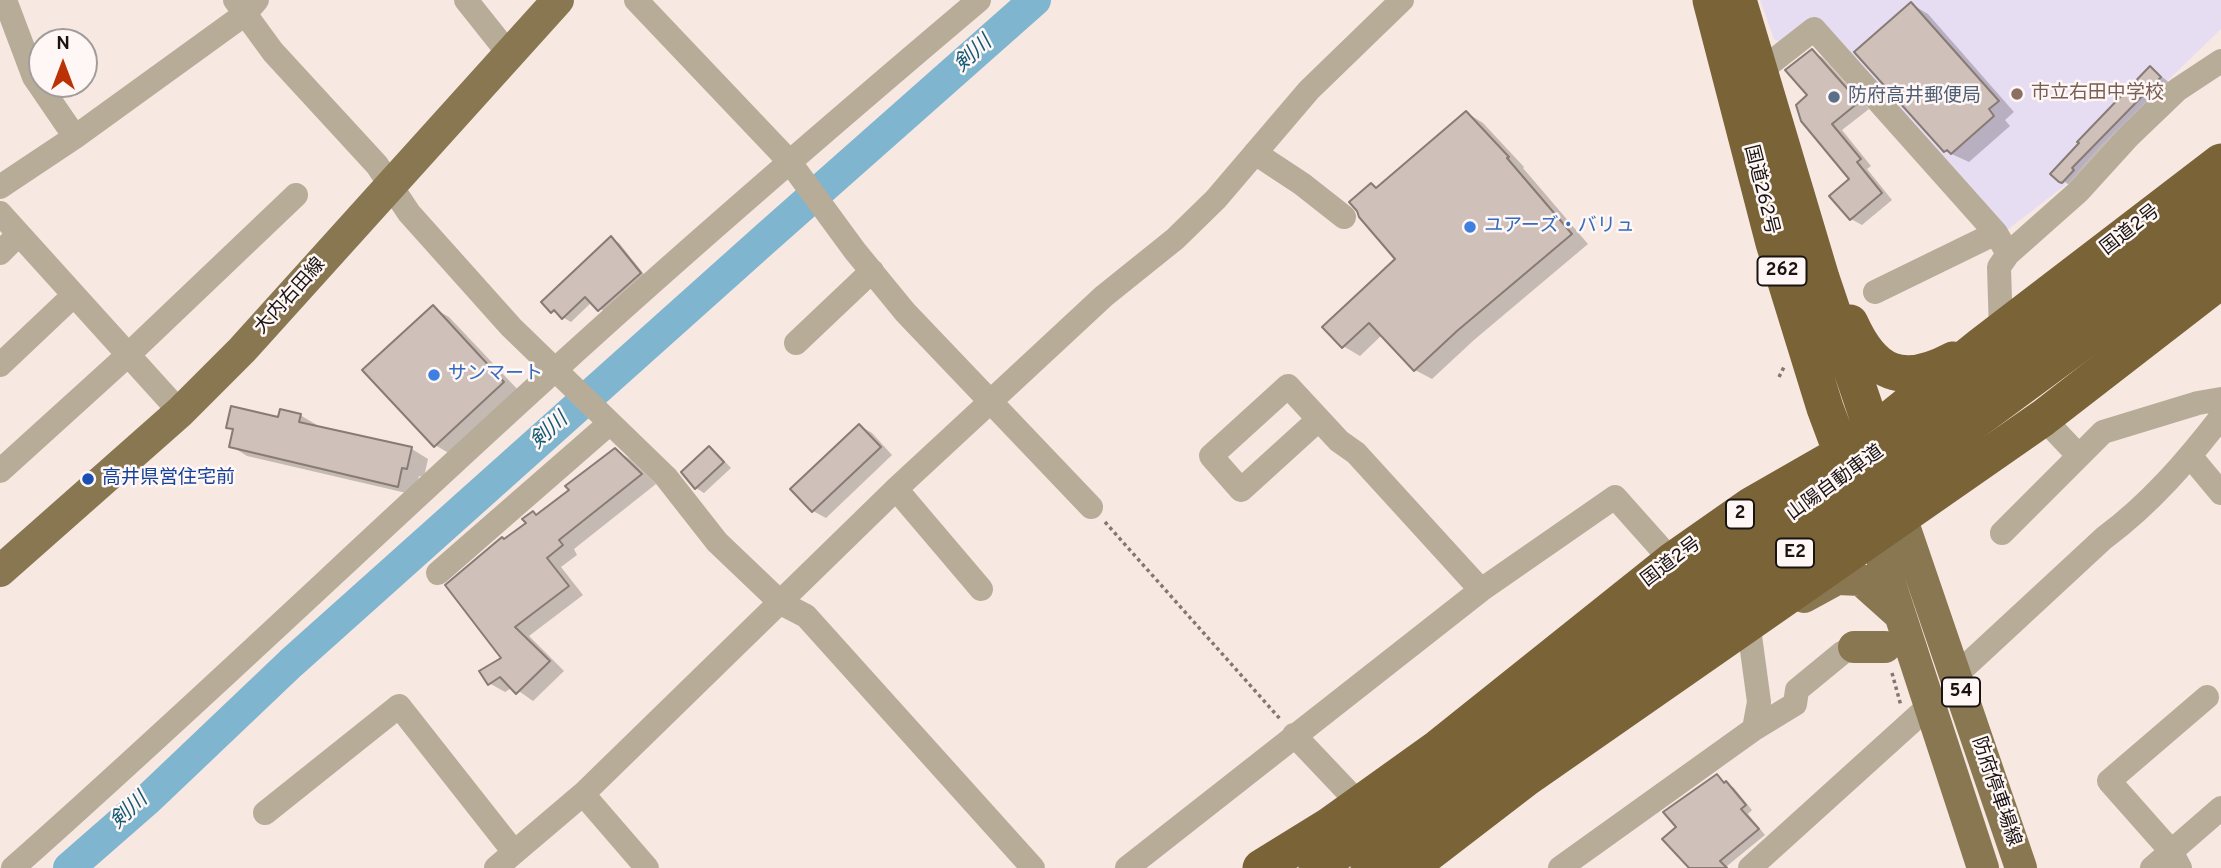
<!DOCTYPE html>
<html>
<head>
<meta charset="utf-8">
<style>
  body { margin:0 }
  #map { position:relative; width:2221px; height:868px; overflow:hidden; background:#f7e8e2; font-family:Overpass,sans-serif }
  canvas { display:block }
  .north { position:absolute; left:28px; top:28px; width:70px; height:70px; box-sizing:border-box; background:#fef7f5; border:2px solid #a29c9a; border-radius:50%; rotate:0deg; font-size:19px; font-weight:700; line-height:28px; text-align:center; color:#191412 }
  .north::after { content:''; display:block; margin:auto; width:24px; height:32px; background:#bb3207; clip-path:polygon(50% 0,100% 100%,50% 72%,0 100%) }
</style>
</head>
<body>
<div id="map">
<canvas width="2221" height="868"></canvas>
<div class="north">N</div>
</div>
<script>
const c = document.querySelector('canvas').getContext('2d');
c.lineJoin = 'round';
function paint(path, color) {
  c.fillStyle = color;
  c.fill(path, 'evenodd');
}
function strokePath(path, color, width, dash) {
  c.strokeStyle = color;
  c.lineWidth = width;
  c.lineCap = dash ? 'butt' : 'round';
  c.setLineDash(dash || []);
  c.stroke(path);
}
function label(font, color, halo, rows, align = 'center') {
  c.font = font + ' Overpass,"Noto Sans JP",sans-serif';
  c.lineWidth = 5;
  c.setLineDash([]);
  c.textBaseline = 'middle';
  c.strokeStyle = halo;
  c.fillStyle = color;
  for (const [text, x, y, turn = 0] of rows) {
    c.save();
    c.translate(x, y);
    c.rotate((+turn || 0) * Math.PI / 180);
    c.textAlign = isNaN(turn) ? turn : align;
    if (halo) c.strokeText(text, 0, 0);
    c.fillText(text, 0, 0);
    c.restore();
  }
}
paint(new Path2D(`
  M 1760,0 L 2221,0 L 2221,29 L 2100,146 L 2068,183 L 2002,234 L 1812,17 L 1782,43 L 1774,39 Z`), '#e7ddf2');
paint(new Path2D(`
  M 1911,4 L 1928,14 L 2014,112 L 2005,120 L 2010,126 L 1969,162 L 1945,151 Z
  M 1812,51 L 1823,58 L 1869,109 L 1842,130 L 1871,166 L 1867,169 L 1892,200 L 1862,225 L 1851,219 L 1851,179 L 1810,96 Z
  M 2151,68 L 2171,84 L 2074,188 L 2053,174 Z
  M 1467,113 L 1483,123 L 1524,167 L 1523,168 L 1588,244 L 1474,340 L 1432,379 L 1415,370 L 1382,335 L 1360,356 L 1343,346 L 1397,259 L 1372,185 L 1378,189 Z
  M 611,239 L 619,243 L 647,278 L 607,314 L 592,302 L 571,322 L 552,311 Z
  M 433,308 L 449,317 L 520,392 L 452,455 L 435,445 Z
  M 300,415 L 317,425 L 316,427 L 412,449 L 428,459 L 424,477 L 419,476 L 415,495 L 247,456 L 231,446 L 234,431 L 228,427 Z
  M 860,426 L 872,433 L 892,455 L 826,518 L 813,511 Z
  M 709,448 L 717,453 L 731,468 L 704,493 L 696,488 Z
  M 615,450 L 630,459 L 656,484 L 574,549 L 577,555 L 561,567 L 583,595 L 529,636 L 564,671 L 533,701 L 513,687 L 505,692 L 489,683 L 503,658 L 505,541 L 528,524 L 534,513 L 538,516 L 571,490 Z
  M 1717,776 L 1734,788 L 1752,810 L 1748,814 L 1765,835 L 1727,866 L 1728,868 L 1691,868 L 1678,827 Z`), '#0003');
strokePath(new Path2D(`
  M 69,868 L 148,799 L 291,663 L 766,238 L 1035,0`), '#7fb5cf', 32);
const building = new Path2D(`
  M 1911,2 L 1999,101 L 1989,109 L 1994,116 L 1951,154 L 1947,150 L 1944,152 L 1854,52 Z
  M 1812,49 L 1859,102 L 1832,124 L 1861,159 L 1857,162 L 1882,193 L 1850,220 L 1829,196 L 1849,179 L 1801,121 L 1796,105 L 1807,95 L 1785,70 Z
  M 2150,66 L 2161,77 L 2072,168 L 2074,170 L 2062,183 L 2059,182 L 2050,174 L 2079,143 L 2077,142 Z
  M 1466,111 L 1509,157 L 1507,158 L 1572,234 L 1457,331 L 1414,371 L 1369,323 L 1342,348 L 1322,327 L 1395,259 L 1359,217 L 1357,211 L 1349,202 L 1371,183 L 1376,188 Z
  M 611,236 L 641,273 L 598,311 L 585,297 L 562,319 L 554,310 L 551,313 L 541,302 Z
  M 433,305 L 504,382 L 434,447 L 362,370 Z
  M 231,406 L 278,417 L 280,409 L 301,414 L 299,422 L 412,447 L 407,469 L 402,468 L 398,487 L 229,447 L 233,429 L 226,428 Z
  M 859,424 L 881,447 L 812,512 L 790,489 Z
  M 709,446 L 724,462 L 695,489 L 681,472 Z
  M 615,448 L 642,474 L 559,540 L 563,545 L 547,558 L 569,586 L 515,627 L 550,661 L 516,694 L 500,677 L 488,685 L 479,671 L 501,658 L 445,585 L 502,537 L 504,539 L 526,523 L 522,519 L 533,511 L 536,515 L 569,490 L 565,486 Z
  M 1717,774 L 1724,783 L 1726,781 L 1746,805 L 1741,809 L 1759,829 L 1720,861 L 1727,868 L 1689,868 L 1662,839 L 1676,827 L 1663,812 Z`);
paint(building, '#cfc0ba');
strokePath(building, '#887a74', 2);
strokePath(new Path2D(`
  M 1779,377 L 1784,367
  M 1105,522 L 1281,720
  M 1892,673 L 1901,706`), '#817874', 3.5, [3.5, 3.5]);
strokePath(new Path2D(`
  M 5,0 L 34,77 L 75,137
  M 235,0 L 273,52 L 377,165 L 409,213 L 511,327 L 666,477 L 717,542 L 781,603 L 806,616 L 1033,868
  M 466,0 L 509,54
  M 636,0 L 789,161 L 855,251 L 905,312 L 1091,507
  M 1759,72 L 1814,29 L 1996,233 L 2008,254
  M 1255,153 L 1302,184 L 1344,217
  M 0,187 L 75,137 L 245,14 L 257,0
  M 0,213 L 180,412
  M 0,253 L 19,234
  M 1875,292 L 1996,233
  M 2001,332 L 1999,267 L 2008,254 L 2079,191 L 2130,135 L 2177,90 L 2221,61
  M 796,343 L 872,271
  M 0,365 L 74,295
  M 2043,418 L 2078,455
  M 1318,420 L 1241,490 L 1211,456 L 1288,386 L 1339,441 L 1356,453 L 1481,590
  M 2191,457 L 2221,493
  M 0,471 L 128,355 L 296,195
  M 896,489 L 981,589
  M 2002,533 L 2103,432 L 2198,403 L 2221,399
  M 438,573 L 610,423
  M 1748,621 L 1759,702 L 1754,729
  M 1955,676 L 2104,538 C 2150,504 2187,461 2221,417
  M 1294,735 L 1350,794
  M 583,794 L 647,868
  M 265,813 L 399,706 L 514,852
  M 13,868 C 197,705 374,534 556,369 C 694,243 836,121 979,0
  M 496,868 L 583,794 L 896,489 L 991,401 L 1104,296 L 1175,239 L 1216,199 L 1309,90 L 1402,0
  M 1127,868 L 1481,590 L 1615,497 L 1672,561
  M 1560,868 L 1754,729 L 1795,704 L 1797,690 L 1842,653 L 1854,647
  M 1750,868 L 1929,706
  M 2152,868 L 2221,808
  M 2180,868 L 2171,851 L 2109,781 L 2207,697`), '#b7ac98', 24);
strokePath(new Path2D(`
  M 1901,517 L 2021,868
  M 1874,535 L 1983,868
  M 0,571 L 180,412 L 242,350 L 558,0
  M 1804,597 L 1837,579 L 1861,580 L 1899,614
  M 1854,647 L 1885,647`), '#897751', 32);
strokePath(new Path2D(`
  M 1711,0 L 1774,243 L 1825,408 L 1850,475
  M 1738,0 L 1821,278 L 1880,453
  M 1850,323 C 1873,374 1902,387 1953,360
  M 1261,868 L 1329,826 L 1438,748 L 1672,561 L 1752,505 L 1841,454 L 1873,433 L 1982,345 L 2221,162
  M 1409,868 L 1526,778 L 2043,418 L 2221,280`), '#796337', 37);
strokePath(new Path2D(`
  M 1317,868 L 2221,201
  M 1369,868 L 2221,239`), '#796337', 37);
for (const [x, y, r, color] of [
  [2017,94,7,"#8d6e63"],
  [1834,97,7,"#5c6f8a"],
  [1470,227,7,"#3f7fe0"],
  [434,375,7,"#3f7fe0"],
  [88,479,7,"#1a4fb4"]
]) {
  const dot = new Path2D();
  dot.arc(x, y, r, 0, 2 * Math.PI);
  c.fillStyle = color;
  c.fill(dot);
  strokePath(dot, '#fef7f5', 2.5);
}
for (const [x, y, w] of [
  [1782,271,49],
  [1740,514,28],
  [1795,553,38],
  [1961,692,38]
]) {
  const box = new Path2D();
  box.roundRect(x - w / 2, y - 14.5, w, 29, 5);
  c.fillStyle = '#fef7f5';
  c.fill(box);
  strokePath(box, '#191412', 2);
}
label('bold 18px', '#191412', null, [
  ["262",1782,271],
  ["2",1740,514],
  ["E2",1795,553],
  ["54",1961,692]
]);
label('19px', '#785e54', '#fef7f5', [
  ["市立右田中学校",2031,94]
], 'left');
label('19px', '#4e5e75', '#fef7f5', [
  ["防府高井郵便局",1848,97]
], 'left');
label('19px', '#191412', '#fef7f5', [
  ["国道262号",1760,190,76],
  ["国道2号",2131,231,-38],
  ["大内右田線",291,297,-48],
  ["山陽自動車道",1836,484,-36],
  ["国道2号",1672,563,-37],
  ["防府停車場線",1995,792,71]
]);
label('19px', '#366cbe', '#fef7f5', [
  ["ユアーズ・バリュ",1484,227],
  ["サンマート",448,375]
], 'left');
label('19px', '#164399', '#fef7f5', [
  ["高井県営住宅前",102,479]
], 'left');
label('italic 21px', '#155a75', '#fef7f5', [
  ["剣川",974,55,-42],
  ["剣川",550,432,-42],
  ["剣川",130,812,-43]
]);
</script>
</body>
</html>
